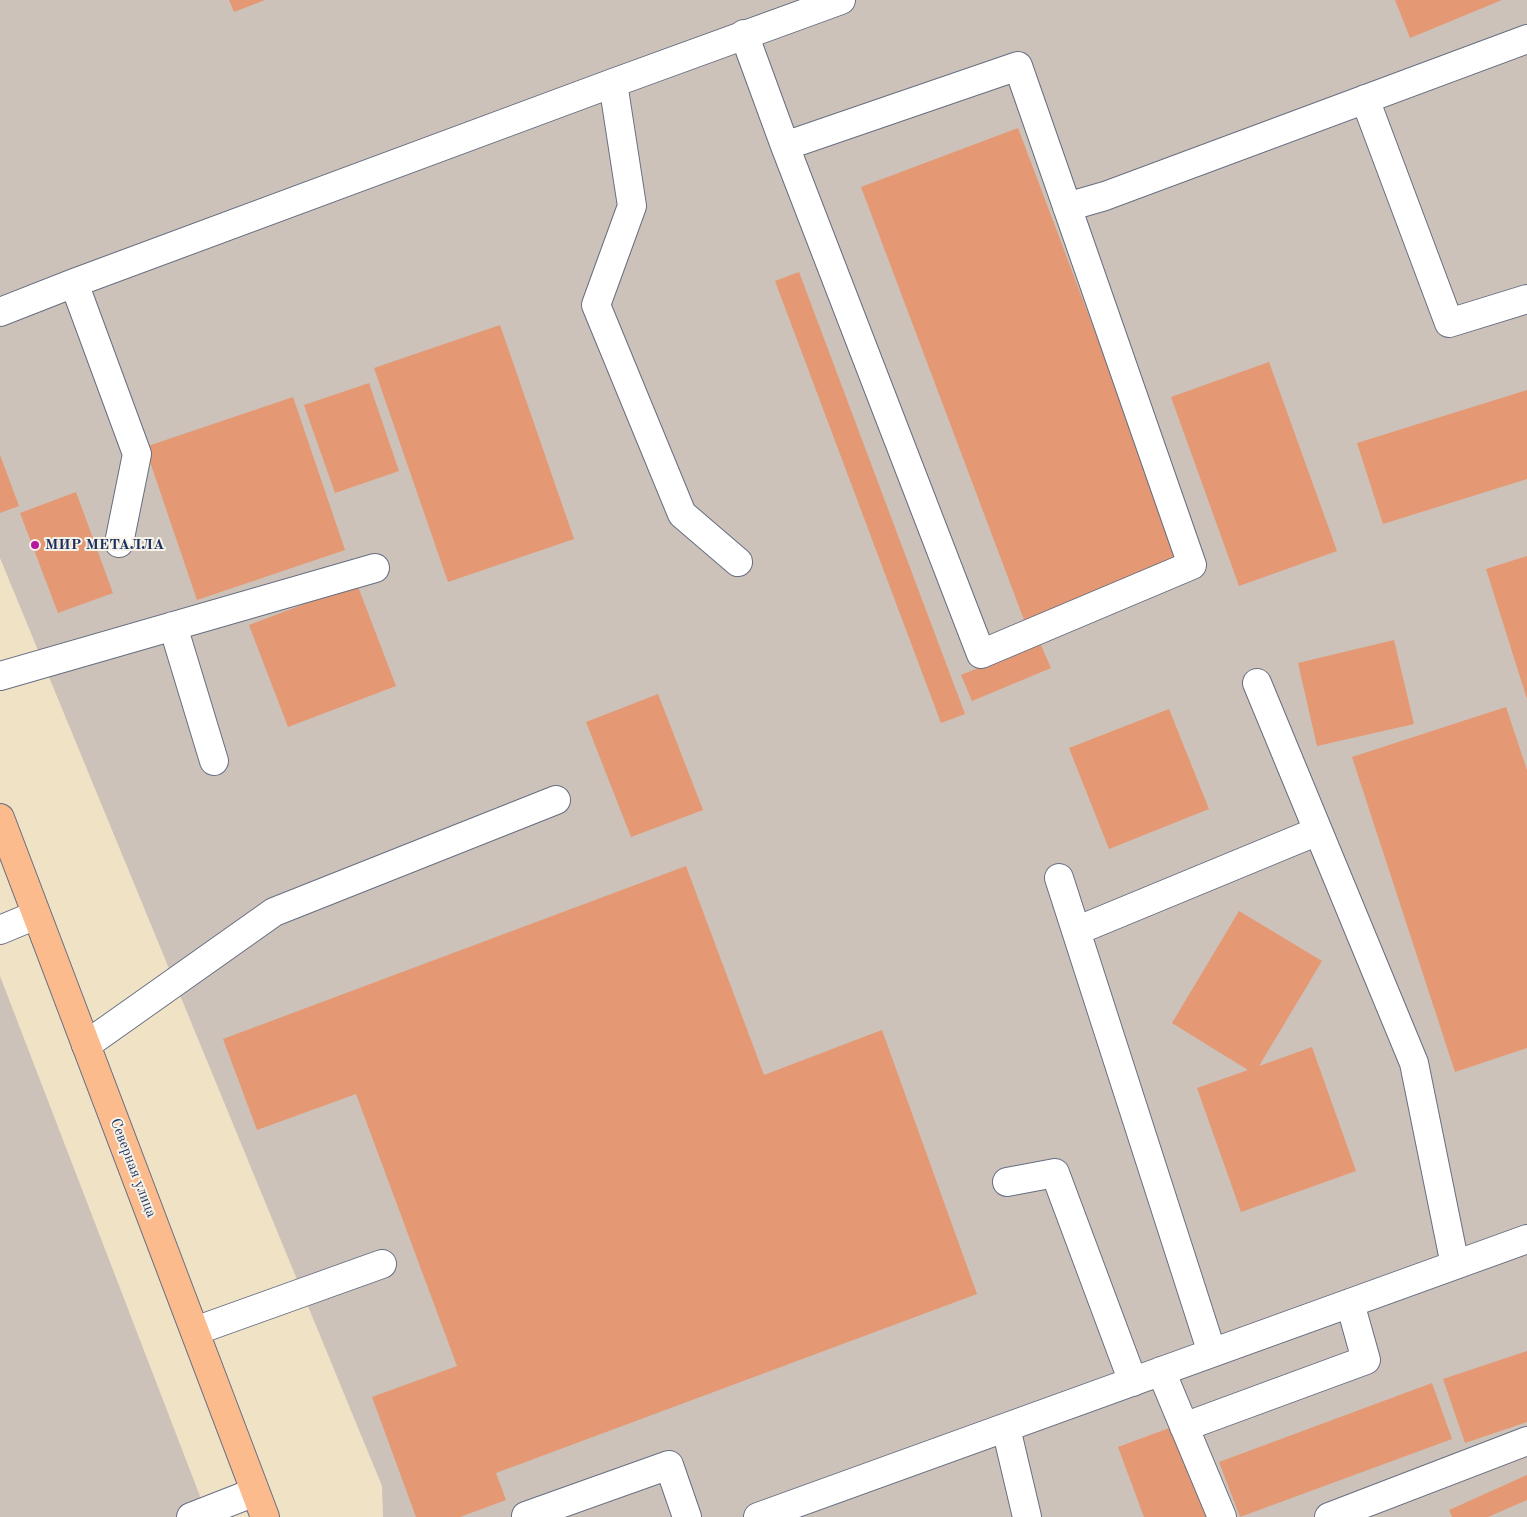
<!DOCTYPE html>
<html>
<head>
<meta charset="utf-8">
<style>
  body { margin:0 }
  canvas { display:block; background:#f0e2c5 }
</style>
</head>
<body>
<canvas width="1527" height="1517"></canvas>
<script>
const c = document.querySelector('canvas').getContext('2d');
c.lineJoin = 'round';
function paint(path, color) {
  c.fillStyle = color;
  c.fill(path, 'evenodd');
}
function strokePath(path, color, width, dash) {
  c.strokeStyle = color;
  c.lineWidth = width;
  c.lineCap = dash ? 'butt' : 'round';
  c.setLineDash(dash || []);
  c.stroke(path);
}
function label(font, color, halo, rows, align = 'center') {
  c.font = font + ' "Old Standard TT",serif';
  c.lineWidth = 4;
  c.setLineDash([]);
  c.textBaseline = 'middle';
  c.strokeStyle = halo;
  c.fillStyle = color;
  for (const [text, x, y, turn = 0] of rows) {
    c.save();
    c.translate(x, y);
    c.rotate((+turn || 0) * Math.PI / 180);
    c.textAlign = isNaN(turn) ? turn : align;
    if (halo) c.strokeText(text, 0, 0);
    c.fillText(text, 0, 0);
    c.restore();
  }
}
paint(new Path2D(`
  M 0,0 L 1527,0 L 1527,1517 L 383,1517 L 382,1486 L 0,558 Z
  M 0,976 L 208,1517 L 0,1517 Z`), '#cdc2b9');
paint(new Path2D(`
  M 229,0 L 265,0 L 234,12 Z
  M 1395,0 L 1502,0 L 1410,38 Z
  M 1018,128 L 1181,560 L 1024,620 L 861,187 Z
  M 799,272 L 965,714 L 941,723 L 775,281 Z
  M 500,325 L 574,539 L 448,582 L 374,368 Z
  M 1269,362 L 1337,551 L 1239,586 L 1171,397 Z
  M 369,383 L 399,471 L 335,493 L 304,405 Z
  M 1527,390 L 1527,479 L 1383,524 L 1357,443 Z
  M 293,397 L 345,550 L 197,600 L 145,447 Z
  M 0,455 L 19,506 L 0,513 Z
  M 76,492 L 113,593 L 58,613 L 20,513 Z
  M 1527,556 L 1527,699 L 1486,569 Z
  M 357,584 L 396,686 L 288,727 L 249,625 Z
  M 1394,640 L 1414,724 L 1317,746 L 1298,663 Z
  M 1040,643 L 1051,668 L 972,701 L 961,675 Z
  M 658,694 L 703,810 L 631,837 L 586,722 Z
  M 1506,707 L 1527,770 L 1527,1048 L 1455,1072 L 1352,757 Z
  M 1169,709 L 1209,809 L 1109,849 L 1069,748 Z
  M 686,866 L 764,1075 L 882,1030 L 977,1294 L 496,1473 L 506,1500 L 460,1517 L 416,1517 L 372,1397 L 457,1366 L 356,1094 L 257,1130 L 223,1039 Z
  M 1239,911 L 1322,961 L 1259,1066 L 1312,1047 L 1356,1171 L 1241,1212 L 1197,1088 L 1248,1070 L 1172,1023 Z
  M 1527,1351 L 1527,1422 L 1465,1443 L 1443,1379 Z
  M 1432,1383 L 1452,1439 L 1240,1517 L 1219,1462 Z
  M 1172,1427 L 1206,1517 L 1144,1517 L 1118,1447 Z
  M 1527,1475 L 1527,1500 L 1488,1517 L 1452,1517 L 1449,1510 Z`), '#e49873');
const minor = new Path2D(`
  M 744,34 L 785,146 L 981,654 L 1192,565 L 1018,66 L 785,146
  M 613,83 L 632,206 L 596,305 L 682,514 L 738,562
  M 1365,99 L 1449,323 L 1527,299
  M 1067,207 L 1105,196 L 1527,39
  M 74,283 L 137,454 L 119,543
  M 0,312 L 74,283 L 613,83 L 841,0
  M 173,626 L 214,761
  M 0,676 L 375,568
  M 1257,683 L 1414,1063 L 1455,1265
  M 1059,878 L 1212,1353
  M 0,930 L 36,915
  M 1076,931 L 1318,831
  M 86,1045 L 274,912 L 556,800
  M 1007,1182 L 1055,1173 L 1133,1382
  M 195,1331 L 382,1264
  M 1161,1371 L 1222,1517
  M 1184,1427 L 1366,1360 L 1350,1303
  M 1006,1428 L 1027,1517
  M 526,1516 L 669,1465 L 687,1517
  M 191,1517 L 255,1492
  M 758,1517 L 1527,1239
  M 1329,1517 L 1527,1441`);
const major = new Path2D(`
  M 0,818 L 265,1517`);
strokePath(minor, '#666e82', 30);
strokePath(major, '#666e82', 30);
strokePath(minor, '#fff', 28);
strokePath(major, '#fbbb8c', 28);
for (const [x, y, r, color] of [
  [35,545,5,"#b5179e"]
]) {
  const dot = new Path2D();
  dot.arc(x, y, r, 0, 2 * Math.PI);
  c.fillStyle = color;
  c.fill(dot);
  strokePath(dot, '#f7f3e8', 2);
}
label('bold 15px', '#1b2f5e', '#f7f3e8', [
  ["МИР МЕТАЛЛА",45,545]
], 'left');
label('15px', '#1b2f5e', '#f7f3e8', [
  ["Северная улица",133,1168,69]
]);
</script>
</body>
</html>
